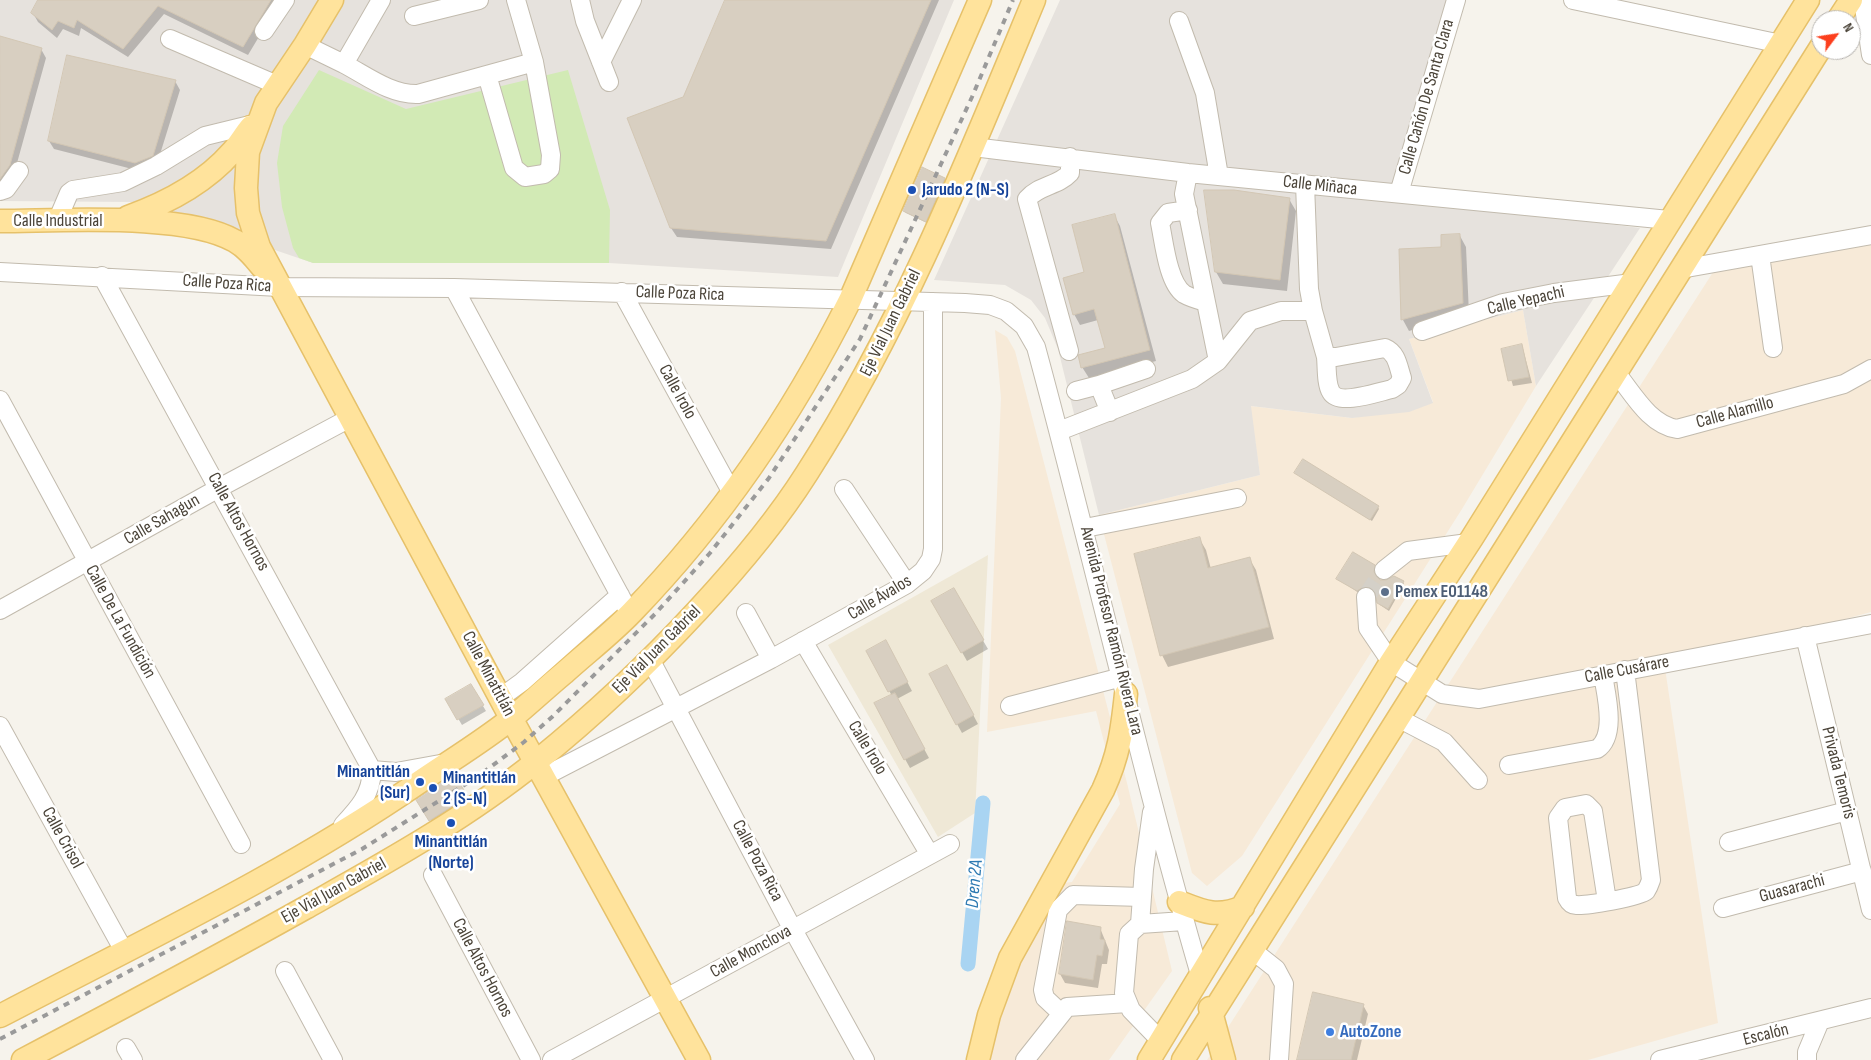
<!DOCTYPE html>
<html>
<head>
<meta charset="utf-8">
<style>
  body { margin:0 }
  #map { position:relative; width:1871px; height:1060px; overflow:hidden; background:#f6f3ec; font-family:"Sofia Sans Condensed",sans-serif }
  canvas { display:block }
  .north { position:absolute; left:1811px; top:10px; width:50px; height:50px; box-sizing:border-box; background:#fff; border:1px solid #b7b4b0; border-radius:50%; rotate:59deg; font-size:14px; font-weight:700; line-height:20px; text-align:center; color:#4b4439 }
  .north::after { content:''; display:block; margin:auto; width:18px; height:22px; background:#fc3f1d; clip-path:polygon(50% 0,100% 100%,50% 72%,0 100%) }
</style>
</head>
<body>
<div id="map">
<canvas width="1871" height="1060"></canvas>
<div class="north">N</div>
</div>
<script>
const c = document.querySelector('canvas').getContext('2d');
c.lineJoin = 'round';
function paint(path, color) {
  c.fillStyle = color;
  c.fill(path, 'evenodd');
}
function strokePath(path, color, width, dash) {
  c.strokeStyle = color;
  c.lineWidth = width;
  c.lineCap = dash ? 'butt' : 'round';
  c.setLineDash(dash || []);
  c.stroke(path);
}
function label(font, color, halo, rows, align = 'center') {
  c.font = font + ' "Sofia Sans Condensed",sans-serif';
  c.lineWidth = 5;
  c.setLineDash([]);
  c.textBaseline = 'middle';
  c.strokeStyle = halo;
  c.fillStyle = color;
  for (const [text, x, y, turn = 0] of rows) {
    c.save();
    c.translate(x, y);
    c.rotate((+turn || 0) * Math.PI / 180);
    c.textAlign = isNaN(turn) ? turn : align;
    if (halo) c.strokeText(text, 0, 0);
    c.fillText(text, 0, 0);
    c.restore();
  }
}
paint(new Path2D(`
  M 1871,233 L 1871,612 L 1665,668 L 1718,1023 L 1588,1060 L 1207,1060 L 1726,252 Z
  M 1523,310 L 1536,386 L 1462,509 L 1242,856 L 1207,886 L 1192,873 L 1099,515 L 1260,475 L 1250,406 L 1352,418 L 1433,402 L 1409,339 Z
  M 995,330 L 1007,337 L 1015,351 L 1127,783 L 1172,971 L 1109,1060 L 989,1060 L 993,1033 L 1008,986 L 1031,939 L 1063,883 L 1072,882 L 1120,804 L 1096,711 L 987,732 L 1001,398 Z`), '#f7ead8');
paint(new Path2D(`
  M 0,0 L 954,0 L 838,277 L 609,263 L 313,263 L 134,202 L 0,201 Z
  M 1060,0 L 1453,0 L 1400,198 L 1640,228 L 1536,386 L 1523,310 L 1409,339 L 1433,403 L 1409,412 L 1352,418 L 1251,406 L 1260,475 L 1099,515 L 1058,349 L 1045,318 L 1031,300 L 1005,285 L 934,280 Z`), '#e6e2dd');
paint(new Path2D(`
  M 988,555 L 975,813 L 938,837 L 828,645 Z`), '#efe8d6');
paint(new Path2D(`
  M 319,70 L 406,109 L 568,70 L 610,210 L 609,263 L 313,263 L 299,258 L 293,248 L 282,207 L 277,163 L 283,126 Z`), '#d2eab5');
paint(new Path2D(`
  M 39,0 L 281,0 L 248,55 L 164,14 L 128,57 L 81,28 L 79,36 L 63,29 L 57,38 L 38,22 L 33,13 Z
  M 726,0 L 939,0 L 831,249 L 677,237 L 671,228 L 684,98 Z
  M 0,37 L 41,49 L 46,58 L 14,174 L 0,184 Z
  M 175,81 L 180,90 L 157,164 L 140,171 L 54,149 L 49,141 Z
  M 944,179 L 946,181 L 927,223 L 906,213 L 904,211 Z
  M 1289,199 L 1296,211 L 1287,291 L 1223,284 L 1216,272 Z
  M 1114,215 L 1120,226 L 1156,361 L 1089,378 L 1082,367 L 1106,349 L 1098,320 L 1080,325 L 1074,314 L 1086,273 Z
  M 1460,236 L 1466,247 L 1469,314 L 1409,331 L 1403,320 L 1443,249 Z
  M 1522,345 L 1532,383 L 1513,386 L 1503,350 Z
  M 1296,473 L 1378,507 L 1379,509 L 1372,521 Z
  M 1199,538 L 1206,550 L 1211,569 L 1249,558 L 1256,570 L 1274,639 L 1168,667 L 1162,655 Z
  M 1374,566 L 1374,575 L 1379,581 L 1403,582 L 1404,584 L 1389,611 L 1380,605 L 1374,590 L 1366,588 L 1359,593 L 1338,579 Z
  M 953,590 L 988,649 L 967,661 L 933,601 Z
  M 891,651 L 912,691 L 897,699 L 929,758 L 910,768 L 905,759 L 892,696 L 868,652 Z
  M 952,675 L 978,724 L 962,733 L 957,724 Z
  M 471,686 L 486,711 L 462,725 L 447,700 Z
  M 454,776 L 468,798 L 432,822 L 417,801 Z
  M 1100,928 L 1109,950 L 1107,964 L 1102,964 L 1098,988 L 1065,983 L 1060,974 Z
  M 1363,1005 L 1368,1014 L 1357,1060 L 1298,1060 Z`), '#0003');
strokePath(new Path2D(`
  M 968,964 L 983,803`), '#a9d4f2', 15);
const building = new Path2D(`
  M 38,0 L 271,0 L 243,47 L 158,6 L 123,49 L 77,20 L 74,28 L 58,21 L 52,30 L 31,13 Z
  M 725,0 L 931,0 L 826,241 L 670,228 L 627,118 L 683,97 Z
  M 0,36 L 42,48 L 10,165 L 0,179 Z
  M 67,55 L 176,80 L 153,156 L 135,163 L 48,141 Z
  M 922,167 L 945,178 L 926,222 L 903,211 Z
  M 1204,190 L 1234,190 L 1290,198 L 1280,280 L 1215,272 Z
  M 1115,214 L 1150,350 L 1081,368 L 1078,355 L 1105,348 L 1094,309 L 1073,315 L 1063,278 L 1084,272 L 1072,225 Z
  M 1460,234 L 1463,303 L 1401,320 L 1399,249 L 1441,247 L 1441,235 Z
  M 1522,344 L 1529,377 L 1508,381 L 1501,349 Z
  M 1303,459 L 1379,506 L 1370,520 L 1294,473 Z
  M 1200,537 L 1208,568 L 1250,557 L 1269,627 L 1160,656 L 1134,554 Z
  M 1353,552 L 1375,565 L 1374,572 L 1380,580 L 1386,580 L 1394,576 L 1404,581 L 1388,609 L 1377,603 L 1375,592 L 1371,588 L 1365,586 L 1357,591 L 1336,579 Z
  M 954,588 L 984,640 L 961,653 L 931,601 Z
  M 886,640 L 908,682 L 888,692 L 866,651 Z
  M 947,665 L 974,715 L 956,725 L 929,674 Z
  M 471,684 L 484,705 L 457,720 L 445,699 Z
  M 895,693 L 925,749 L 904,760 L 874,703 Z
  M 454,775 L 468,796 L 429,821 L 416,800 Z
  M 1067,921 L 1101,927 L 1100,939 L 1105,940 L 1102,956 L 1097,955 L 1093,980 L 1059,974 Z
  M 1313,992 L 1364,1004 L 1351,1060 L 1297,1060 Z`);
paint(building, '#d8cfc1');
strokePath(building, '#d3c7b4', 1);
strokePath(new Path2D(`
  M 1366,597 L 1384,570`), '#d4d0c8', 18, [18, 9]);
const minor = new Path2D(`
  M 580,0 L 585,21 L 609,82
  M 1573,0 L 1781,44
  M 1863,0 L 1871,55
  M 414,16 L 479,0
  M 1179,21 L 1205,93 L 1219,176
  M 264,31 L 285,0
  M 170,39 L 277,85
  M 305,45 L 344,64 L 381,0
  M 601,62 L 632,0
  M 344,64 C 367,76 391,95 418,94 L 534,62
  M 487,75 L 514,168 L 525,177 L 544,174 L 550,169 L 551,155 L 534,62 L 516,0
  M 973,147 L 1188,173 L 1669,220
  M 1188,173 L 1184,194 L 1218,361
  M 0,191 L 6,189 L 19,171
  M 1399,193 L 1456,0
  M 1188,210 L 1168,213 L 1160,223 C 1164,242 1168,283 1184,294 C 1191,298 1199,300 1206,302
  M 57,221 L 69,193 L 73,190 L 123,182 L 156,166 L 205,136 L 254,124
  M 1760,255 L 1773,348
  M 1681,269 L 1871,235
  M 0,272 L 279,287 L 454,288 L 965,303 L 990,305 L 1006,311 L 1024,326 L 1036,347 C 1093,557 1140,769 1201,978
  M 102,276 L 372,770
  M 454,288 L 630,614
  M 622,292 L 732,493
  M 1313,311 L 1326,357 L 1336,357 L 1385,348 C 1397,353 1398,366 1402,378 L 1398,385 L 1392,389 C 1378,392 1339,406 1331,392 C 1326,384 1327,367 1326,357
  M 1422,331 L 1503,303 L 1554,293 L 1632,283
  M 1069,351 L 1027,199 C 1039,185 1058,186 1070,173 L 1070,157
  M 1617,374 C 1634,395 1649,424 1677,429 L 1844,384 L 1871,369
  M 1099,385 L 1146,369
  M 1076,391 L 1099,385 L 1110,412
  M 0,400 L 241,844
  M 1059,431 L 1192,379 L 1218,361 L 1250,321 L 1281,311 L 1313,311 L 1309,289 L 1305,184
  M 844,489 L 907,584
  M 1085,528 L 1237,498
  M 1384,570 L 1408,551 L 1468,543
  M 1366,597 L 1368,628 L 1391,662 L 1442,694 L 1479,699 L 1871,624
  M 0,610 L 219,488 L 350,418
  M 746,613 L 771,659
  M 1805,636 L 1871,910
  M 803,641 L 930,855
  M 651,661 L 792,928 L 865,1060
  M 500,698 L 522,682 L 620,595
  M 1010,706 L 1122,677
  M 1398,718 L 1444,742 L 1478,780
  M 0,726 L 124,951
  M 1509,765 L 1597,749 C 1617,736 1606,694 1603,675
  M 372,770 L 396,772 L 440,764
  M 543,777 L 771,659 L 907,584 L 923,571 L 931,559 L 933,549 L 933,302
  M 343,825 C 359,808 371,795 372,770
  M 1729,842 L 1847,811
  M 433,875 L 531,1060
  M 1607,901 L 1593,811 L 1586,804 L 1565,808 L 1558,818 L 1567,898 C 1569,902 1571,905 1576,905 C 1586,906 1639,897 1646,891 C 1648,888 1650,883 1651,880 L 1625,670
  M 1723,908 L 1862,871
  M 1140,924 L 1144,869 L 1152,812
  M 1252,950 L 1276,969 L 1284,984 L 1279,1060
  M 285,971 L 333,1060
  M 1061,1013 L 1045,998 L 1043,990 L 1058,910 L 1073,895 L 1142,897
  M 1161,1041 L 1131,1010 L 1124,993 L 1129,934 L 1140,924 L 1184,921
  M 126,1048 L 133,1060
  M 552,1060 L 950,844
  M 1025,1060 L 1067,1007 L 1128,1003
  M 1660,1060 L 1871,1008
  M 1807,1060 L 1807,1052 L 1820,1021`);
const major = new Path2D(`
  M 332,0 L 305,45 L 266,103 L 248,152 L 246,188 L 248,213 L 259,247 L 511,718 L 699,1060
  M 1838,20 L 1851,0
  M 128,217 C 167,203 204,184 232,152 C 239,145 244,135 251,127
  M 0,221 C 60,221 185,212 235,241 C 246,247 254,257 262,267
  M 1179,902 C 1204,912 1217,918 1243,907
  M 1210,1008 L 1224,1060
  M 0,1016 C 141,942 287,873 418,783 C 450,761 482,742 512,718 C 530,703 546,688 564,673 C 586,653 611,634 632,612 C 721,520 793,414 850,300 L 980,0
  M 23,1060 C 118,1010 212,960 305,908 C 385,863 465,819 537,761 C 594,715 648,664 698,610 C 737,568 776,522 807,473 C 902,325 967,162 1034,0
  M 978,1060 L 989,1015 L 1010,958 L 1103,790 C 1119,755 1122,731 1126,694
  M 1149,1060 L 1391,662 L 1472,538 L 1808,0
  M 1183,1060 L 1821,47`);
strokePath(minor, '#c2bbae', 20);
strokePath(major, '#e6c16a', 25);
strokePath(minor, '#fff', 18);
strokePath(major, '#ffe39c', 22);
strokePath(new Path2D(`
  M 0,1039 L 362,849 L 477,777 L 524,742 L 552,717 L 655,614 L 710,553 L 769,478 L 860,339 L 972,97 L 1013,0`), '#9a9a9a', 4, [6, 6]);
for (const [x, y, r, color] of [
  [912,190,5,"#1a4fb4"],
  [1385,592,5,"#5c6f8a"],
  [420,782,5,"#1a4fb4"],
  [433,788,5,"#1a4fb4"],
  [451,823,5,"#1a4fb4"],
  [1330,1032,5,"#3f7fe0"]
]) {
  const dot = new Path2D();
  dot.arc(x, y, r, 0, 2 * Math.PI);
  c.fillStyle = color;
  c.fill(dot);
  strokePath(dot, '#fff', 2);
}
label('18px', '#4b4439', '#fff', [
  ["Calle Cañón De Santa Clara",1427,97,-74],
  ["Calle Miñaca",1320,186,6],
  ["Calle Industrial",58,221],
  ["Calle Poza Rica",227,284,4],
  ["Calle Poza Rica",680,294,2],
  ["Calle Yepachi",1526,301,-13],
  ["Eje Vial Juan Gabriel",891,323,-64],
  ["Calle Irolo",677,392,61],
  ["Calle Alamillo",1735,413,-15],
  ["Calle Sahagun",162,520,-30],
  ["Calle Altos Hornos",238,522,61],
  ["Calle Ávalos",880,598,-31],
  ["Calle De La Fundición",120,622,61],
  ["Avenida Profesor Ramón Rivera Lara",1111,631,76],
  ["Eje Vial Juan Gabriel",657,650,-45],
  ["Calle Cusárare",1627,670,-11],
  ["Calle Minatitlán",488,674,62],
  ["Calle Irolo",867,748,59],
  ["Privada Temoris",1838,773,76],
  ["Calle Crisol",62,838,61],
  ["Calle Poza Rica",757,861,62],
  ["Guasarachi",1792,889,-15],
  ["Eje Vial Juan Gabriel",334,891,-29],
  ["Calle Monclova",751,952,-29],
  ["Calle Altos Hornos",482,968,62],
  ["Escalón",1766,1035,-14]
]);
label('bold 18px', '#164399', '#fff', [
  ["Jarudo 2 (N-S)",922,190],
  ["Minantitlán",410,772,"right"],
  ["(Sur)",410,793,"right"],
  ["Minantitlán",443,778],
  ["2 (S-N)",443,799],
  ["Minantitlán",451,842,"center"],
  ["(Norte)",451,863,"center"]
], 'left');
label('bold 18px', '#4e5e75', '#fff', [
  ["Pemex E01148",1395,592]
], 'left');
label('bold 18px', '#366cbe', '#fff', [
  ["AutoZone",1340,1032]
], 'left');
label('italic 19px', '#2e7ab2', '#fff', [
  ["Dren 2A",975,884,-85]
]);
</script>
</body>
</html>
